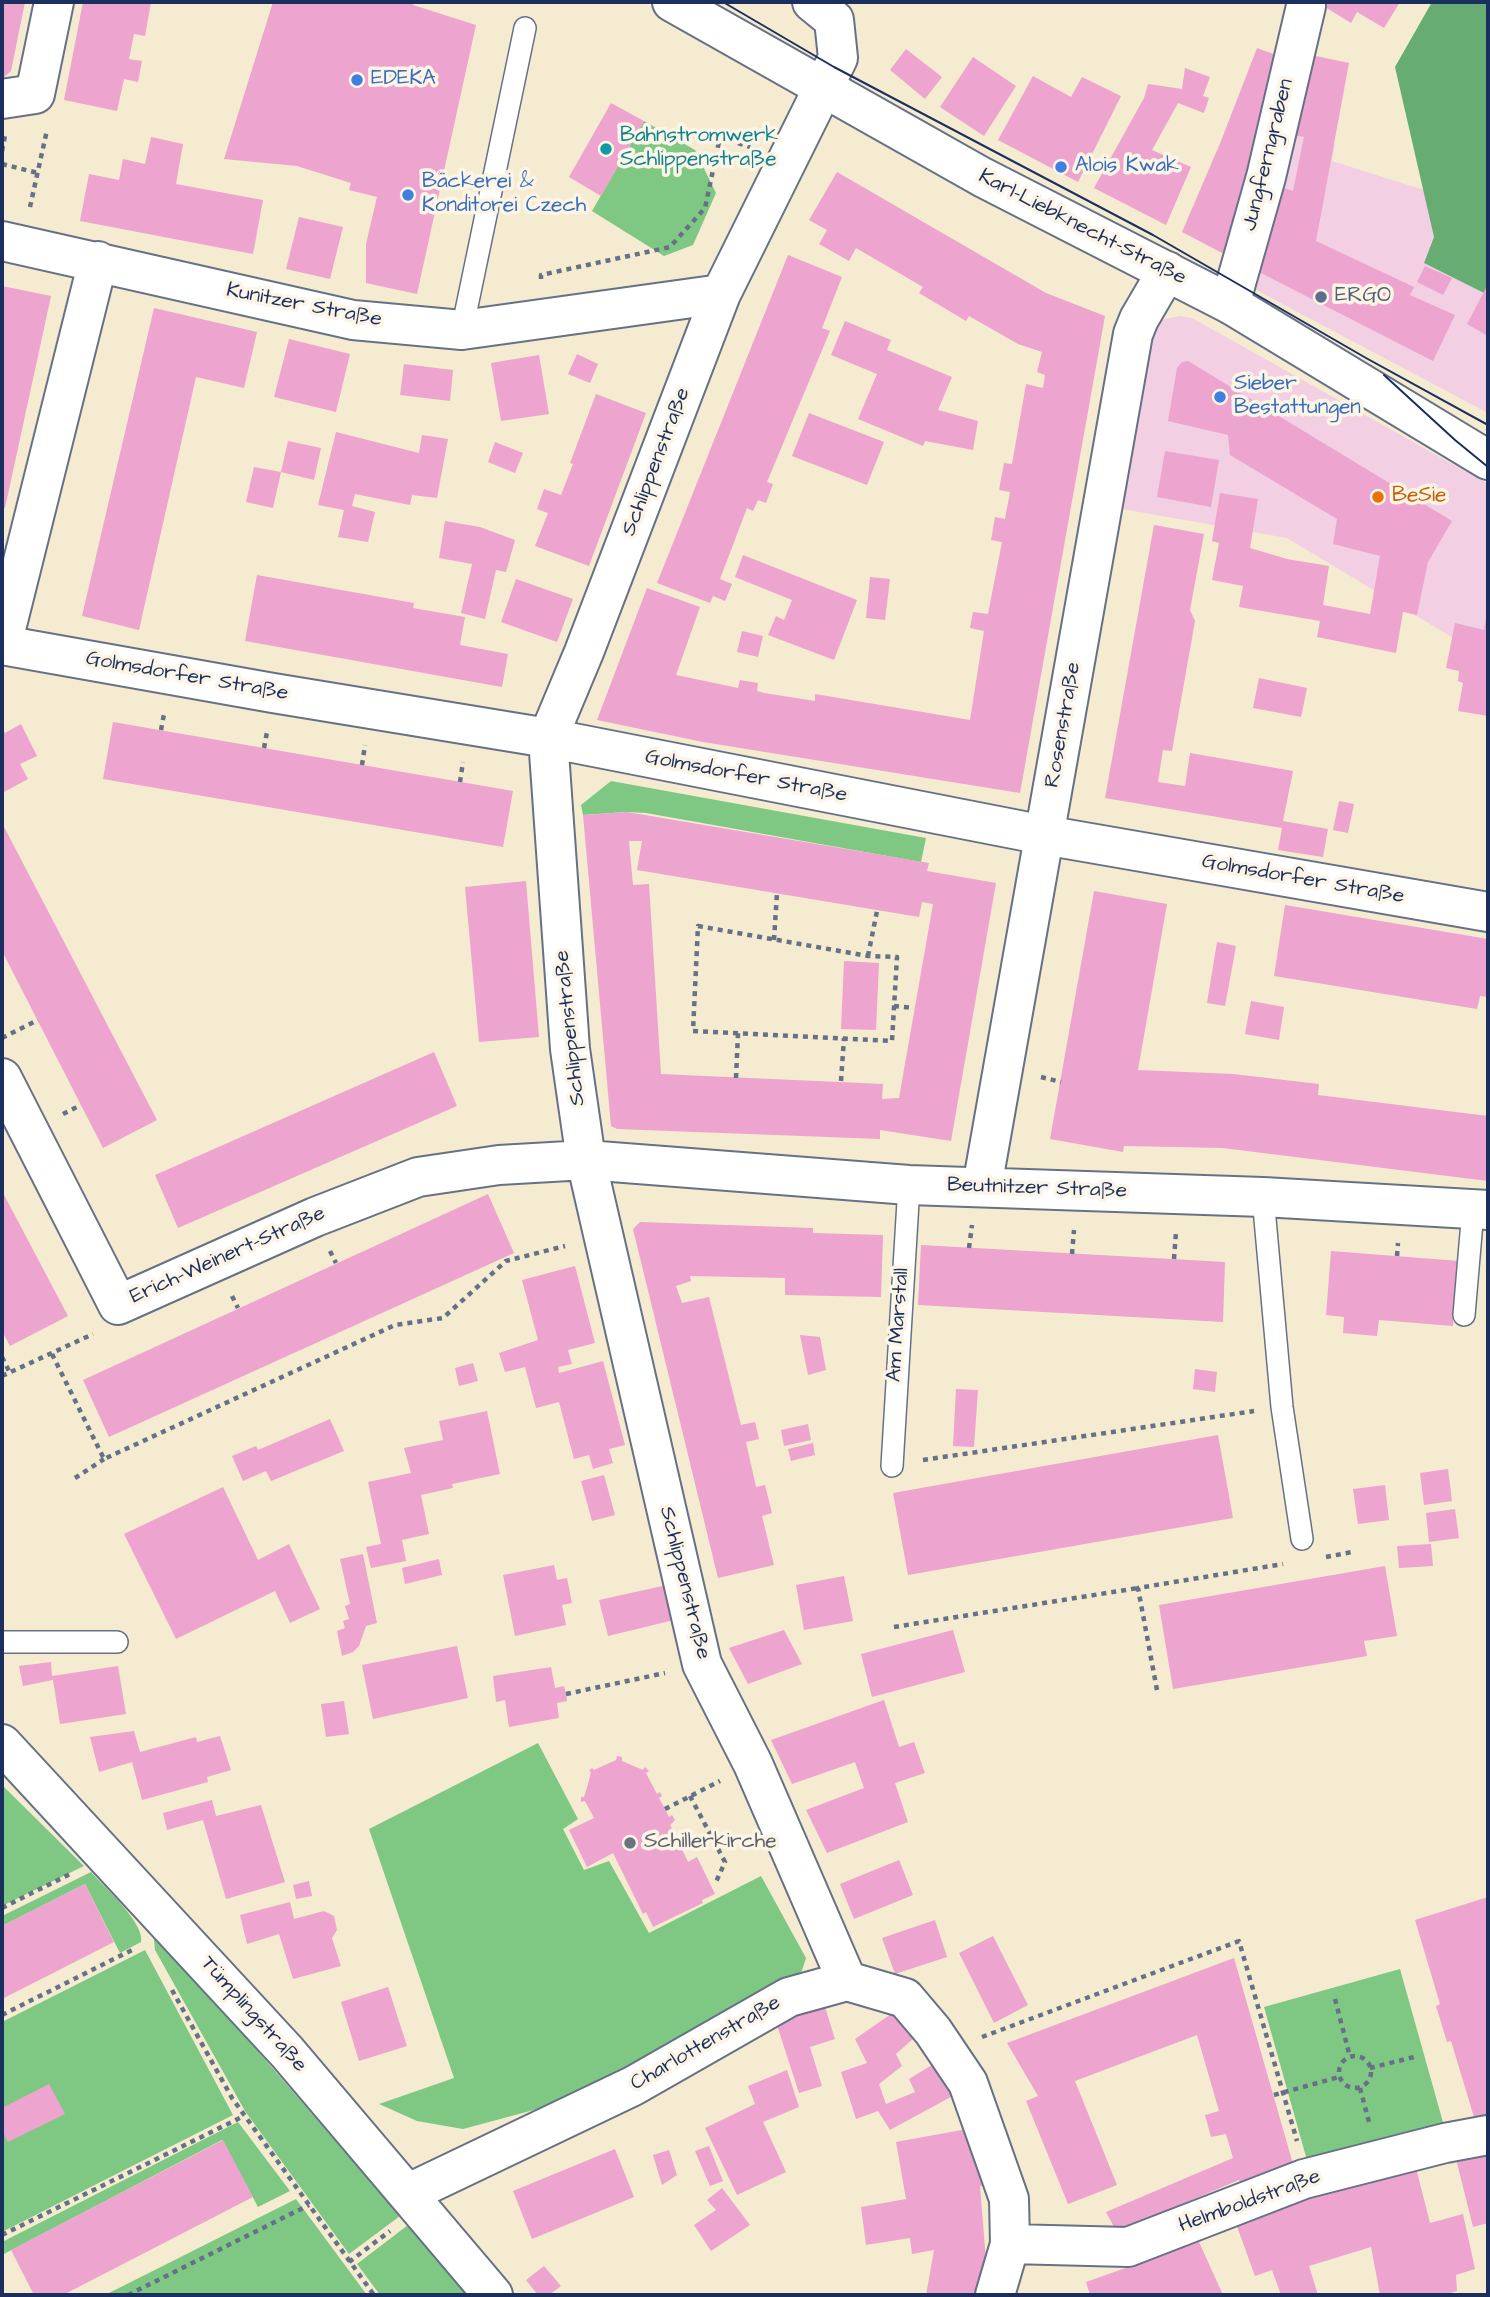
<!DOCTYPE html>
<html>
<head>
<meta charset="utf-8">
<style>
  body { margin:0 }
  #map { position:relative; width:1490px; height:2297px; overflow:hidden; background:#f4ebd1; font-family:"Architects Daughter",sans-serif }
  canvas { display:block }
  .frame { position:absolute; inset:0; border:4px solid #1b2f5e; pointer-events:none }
</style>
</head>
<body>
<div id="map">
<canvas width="1490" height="2297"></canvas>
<div class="frame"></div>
</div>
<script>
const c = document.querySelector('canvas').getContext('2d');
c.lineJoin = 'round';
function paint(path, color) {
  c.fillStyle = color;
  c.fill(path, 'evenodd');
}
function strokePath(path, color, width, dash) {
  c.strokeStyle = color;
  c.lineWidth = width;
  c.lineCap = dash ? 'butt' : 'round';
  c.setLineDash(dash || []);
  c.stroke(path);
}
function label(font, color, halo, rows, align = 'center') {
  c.font = font + ' "Architects Daughter",sans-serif';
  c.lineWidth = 7;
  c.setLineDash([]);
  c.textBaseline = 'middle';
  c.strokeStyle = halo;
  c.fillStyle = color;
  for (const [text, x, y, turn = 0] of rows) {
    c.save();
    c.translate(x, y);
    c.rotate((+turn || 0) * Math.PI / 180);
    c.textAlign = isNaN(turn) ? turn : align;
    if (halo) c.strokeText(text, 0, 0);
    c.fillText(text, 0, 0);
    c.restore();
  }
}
paint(new Path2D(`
  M 1285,134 L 1335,144 L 1332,161 L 1424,190 L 1434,237 L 1424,263 L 1488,295 L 1488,413 L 1243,283 Z
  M 1180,316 L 1192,318 L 1488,484 L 1488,659 L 1287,538 L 1111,507 L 1141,337 L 1160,320 Z`), '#f2cfe2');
paint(new Path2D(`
  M 644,121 L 695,150 L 716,193 L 693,245 L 664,256 L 592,211 Z
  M 611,781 L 926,838 L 921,862 L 646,813 L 627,812 L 583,815 L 581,805 Z
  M 538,1743 L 578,1819 L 563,1829 L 584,1870 L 609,1861 L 649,1933 L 761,1876 L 806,1958 L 798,1983 L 556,2104 L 463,2129 L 417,2121 L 379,2104 L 454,2078 L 369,1829 Z
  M 2,1785 L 84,1866 L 2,1906 Z
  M 91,1872 C 104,1887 145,1923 141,1942 L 120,1953 L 85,1884 L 2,1926 L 2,1916 Z
  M 158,1935 L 400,2216 L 349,2254 L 245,2111 L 155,1950 L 154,1940 Z
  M 145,1950 L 233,2115 L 2,2232 L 2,2022 Z
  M 1400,1969 L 1446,2133 L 1310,2171 L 1264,2007 Z
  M 238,2122 L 290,2191 L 258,2207 L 222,2140 L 2,2255 L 2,2242 Z
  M 296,2199 L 367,2295 L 105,2295 Z
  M 408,2225 L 467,2295 L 380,2295 L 357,2264 Z`), '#7fc884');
paint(new Path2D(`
  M 1432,2 L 1488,2 L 1488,295 L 1424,263 L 1434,237 L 1395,67 Z`), '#67ac72');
paint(new Path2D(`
  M 2,2 L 25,2 L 11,71 L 2,79 Z
  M 83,2 L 151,2 L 145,36 L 134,34 L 129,59 L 142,61 L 138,82 L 124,79 L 117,111 L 64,100 Z
  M 273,2 L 414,2 L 413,5 L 476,25 L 417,294 L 366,283 L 366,244 L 377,197 L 349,190 L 351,183 L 297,166 L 224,159 Z
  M 1328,2 L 1400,2 L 1384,28 L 1357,12 L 1351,23 L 1325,7 Z
  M 1257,48 L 1284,58 L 1273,123 L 1226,255 L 1182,232 L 1221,141 Z
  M 906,49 L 942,77 L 925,99 L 890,70 Z
  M 1311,55 L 1349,63 L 1316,241 L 1414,287 L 1410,295 L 1455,315 L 1433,361 L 1259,272 L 1281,187 L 1293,191 L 1304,137 L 1295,136 Z
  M 973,57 L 1016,86 L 984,136 L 940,107 Z
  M 1185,68 L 1210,77 L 1203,96 L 1209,98 L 1204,113 L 1178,103 L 1152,150 L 1191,167 L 1166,225 L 1094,188 L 1144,98 L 1148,84 L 1182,89 Z
  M 1033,76 L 1071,97 L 1082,77 L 1121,96 L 1078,182 L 998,140 Z
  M 611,103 L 644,121 L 601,196 L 569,177 Z
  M 151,137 L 183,144 L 176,184 L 263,200 L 253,254 L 80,221 L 89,174 L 119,180 L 123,159 L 145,164 Z
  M 837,172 L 1046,293 L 1105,316 L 1020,793 L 703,742 L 597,720 L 647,588 L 700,607 L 676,675 L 738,688 L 740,680 L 758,683 L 757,691 L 764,693 L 815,701 L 815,694 L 970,720 L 984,631 L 970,628 L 973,612 L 988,614 L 1002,542 L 991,540 L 995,517 L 1005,519 L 1010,492 L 999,490 L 1004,463 L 1012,464 L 1026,384 L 1043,388 L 1045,375 L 1037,372 L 1042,352 L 1018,344 L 969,316 L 966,321 L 919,293 L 923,287 L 856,248 L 849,261 L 819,244 L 827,230 L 809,220 Z
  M 299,217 L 343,227 L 330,279 L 286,269 Z
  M 788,255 L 842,277 L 822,328 L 830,331 L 767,482 L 773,484 L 766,503 L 758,500 L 753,511 L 747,508 L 720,579 L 732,584 L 725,601 L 713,596 L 710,603 L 657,583 Z
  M 1425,266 L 1452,278 L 1443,295 L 1417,282 Z
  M 1488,284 L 1488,336 L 1467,324 Z
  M 2,286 L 51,296 L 5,508 L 2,508 Z
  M 154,308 L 257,332 L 244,388 L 196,377 L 139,630 L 82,616 Z
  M 845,321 L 891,340 L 887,350 L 952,377 L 938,410 L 978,421 L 973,450 L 925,441 L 923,446 L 858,419 L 877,374 L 831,355 Z
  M 289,339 L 350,354 L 336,412 L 274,397 Z
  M 577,354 L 598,364 L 590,383 L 568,374 Z
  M 539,355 L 549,414 L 501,421 L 491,363 Z
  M 1188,361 L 1452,521 L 1428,562 L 1417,615 L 1403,612 L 1396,653 L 1317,637 L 1320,621 L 1239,607 L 1243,586 L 1212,580 L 1219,543 L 1212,541 L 1220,493 L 1258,499 L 1250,548 L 1287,559 L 1329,566 L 1323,605 L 1370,614 L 1380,556 L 1333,544 L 1337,519 L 1230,455 L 1228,435 L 1168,421 L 1177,368 L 1182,362 Z
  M 404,364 L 453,370 L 450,401 L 400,395 Z
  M 596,394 L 646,413 L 589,566 L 535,546 L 548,513 L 537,509 L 544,489 L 561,495 L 573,464 L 570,463 Z
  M 809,413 L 884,442 L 867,485 L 792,456 Z
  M 336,432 L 419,453 L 422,435 L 448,439 L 437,498 L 412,495 L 410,505 L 355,494 L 352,506 L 375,512 L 368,542 L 338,537 L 344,510 L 318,505 Z
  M 288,441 L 321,448 L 314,480 L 281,472 L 273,508 L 246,502 L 254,467 L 281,472 Z
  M 495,442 L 523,453 L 515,473 L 488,462 Z
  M 1165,451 L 1219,460 L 1211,507 L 1157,497 Z
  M 445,521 L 480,527 L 515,540 L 506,572 L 496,570 L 485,619 L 461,613 L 472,564 L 439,558 Z
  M 1154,525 L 1204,534 L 1190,610 L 1195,621 L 1172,751 L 1163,750 L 1158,782 L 1185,786 L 1190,753 L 1293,771 L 1283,821 L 1328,829 L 1323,857 L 1278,850 L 1282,828 L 1105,798 Z
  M 743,555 L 857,600 L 834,660 L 768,635 L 776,616 L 784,620 L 792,600 L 735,577 Z
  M 257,575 L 414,603 L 413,608 L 465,617 L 460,645 L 508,654 L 502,687 L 245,641 Z
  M 870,577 L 890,579 L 885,620 L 866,618 Z
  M 516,579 L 573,599 L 557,642 L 501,622 Z
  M 1487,612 L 1488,612 L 1488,716 L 1458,711 L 1463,683 L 1458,681 L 1459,671 L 1446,668 L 1455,623 L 1484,630 Z
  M 742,631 L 763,636 L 758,657 L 737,652 Z
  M 1259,678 L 1307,688 L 1301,717 L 1253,708 Z
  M 113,722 L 513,791 L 503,847 L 103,779 Z
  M 21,724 L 37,756 L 20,764 L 28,779 L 2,793 L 2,727 L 5,733 Z
  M 1339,801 L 1354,804 L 1348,833 L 1333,830 Z
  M 627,812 L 929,863 L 927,871 L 996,883 L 951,1141 L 880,1130 L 880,1139 L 617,1129 L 611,1126 L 583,815 ZM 629,841 L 642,841 L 637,870 L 919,917 L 922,902 L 933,904 L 899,1098 L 882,1099 L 883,1084 L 661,1074 L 649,884 L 633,885 Z
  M 2,823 L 157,1120 L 103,1148 L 2,951 Z
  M 526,881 L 539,1037 L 479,1042 L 465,887 Z
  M 1094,891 L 1167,904 L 1138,1070 L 1233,1074 L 1319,1084 L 1318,1095 L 1488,1116 L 1488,1181 L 1223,1148 L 1124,1146 L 1123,1152 L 1050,1139 Z
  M 1285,905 L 1488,939 L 1488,997 L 1480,996 L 1477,1009 L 1274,976 Z
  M 1217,942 L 1236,946 L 1225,1006 L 1207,1003 Z
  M 844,961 L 879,963 L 876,1030 L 841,1029 Z
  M 1251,1001 L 1284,1007 L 1279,1040 L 1245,1034 Z
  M 434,1052 L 457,1106 L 178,1228 L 155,1175 Z
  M 2,1191 L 68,1316 L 10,1346 L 2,1331 Z
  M 488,1194 L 514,1253 L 109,1437 L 83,1380 Z
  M 640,1222 L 813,1228 L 813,1233 L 883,1235 L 881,1297 L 785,1295 L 785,1278 L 690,1276 L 691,1281 L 676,1286 L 682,1303 L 709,1297 L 741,1425 L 755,1422 L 759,1439 L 746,1442 L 756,1487 L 765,1485 L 772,1513 L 762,1516 L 774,1565 L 718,1578 L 633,1229 Z
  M 921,1245 L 1225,1262 L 1223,1322 L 918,1305 Z
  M 1331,1251 L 1459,1261 L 1453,1326 L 1379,1320 L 1377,1336 L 1343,1333 L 1344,1317 L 1326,1315 Z
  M 575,1266 L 595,1343 L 568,1350 L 572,1364 L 558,1367 L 559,1373 L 603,1361 L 625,1445 L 609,1449 L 613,1463 L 593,1469 L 589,1455 L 574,1459 L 559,1402 L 536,1408 L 525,1367 L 505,1372 L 499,1353 L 538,1340 L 522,1280 Z
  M 800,1335 L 820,1337 L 826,1370 L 808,1375 Z
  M 473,1363 L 478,1381 L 459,1386 L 455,1368 Z
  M 1195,1369 L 1217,1372 L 1215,1392 L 1193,1389 Z
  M 956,1389 L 978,1390 L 974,1447 L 953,1446 Z
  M 487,1411 L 500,1474 L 452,1484 L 453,1488 L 421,1495 L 429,1534 L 402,1540 L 406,1561 L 371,1568 L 366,1547 L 381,1544 L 368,1482 L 411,1473 L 404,1448 L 443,1440 L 439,1421 Z
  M 330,1419 L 344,1451 L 271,1481 L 266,1471 L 243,1481 L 232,1456 L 256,1446 L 258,1450 Z
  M 808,1424 L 811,1440 L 784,1446 L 781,1430 Z
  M 1218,1435 L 1233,1518 L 908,1575 L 893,1493 Z
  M 813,1443 L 815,1455 L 791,1461 L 788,1449 Z
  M 1448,1469 L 1452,1501 L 1424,1505 L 1420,1473 Z
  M 604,1475 L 615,1515 L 592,1521 L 581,1481 Z
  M 1385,1485 L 1389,1520 L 1358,1524 L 1353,1489 Z
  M 223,1487 L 258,1560 L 289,1544 L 320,1609 L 290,1623 L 275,1591 L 176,1639 L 124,1534 Z
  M 1455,1509 L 1459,1538 L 1429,1542 L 1426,1513 Z
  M 1431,1544 L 1433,1566 L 1399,1568 L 1397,1546 Z
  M 363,1554 L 377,1623 L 366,1626 L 359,1646 L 353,1652 L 342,1656 L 337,1631 L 345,1628 L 343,1621 L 349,1619 L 345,1606 L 350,1604 L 340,1559 Z
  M 439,1559 L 442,1575 L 405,1584 L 402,1568 Z
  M 554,1565 L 557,1580 L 567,1578 L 572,1603 L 562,1605 L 566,1625 L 515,1636 L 503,1575 Z
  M 1385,1566 L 1397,1636 L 1364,1641 L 1367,1656 L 1173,1689 L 1159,1605 Z
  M 844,1576 L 853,1621 L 804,1630 L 796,1585 Z
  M 667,1585 L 674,1620 L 608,1636 L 599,1600 Z
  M 784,1630 L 802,1664 L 748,1684 L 729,1648 Z
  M 953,1630 L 965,1672 L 872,1697 L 861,1654 Z
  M 457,1646 L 468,1698 L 373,1719 L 362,1665 Z
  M 51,1662 L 52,1676 L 118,1666 L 126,1714 L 60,1724 L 53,1680 L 23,1686 L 19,1666 Z
  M 551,1667 L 555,1688 L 564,1686 L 566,1694 L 567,1701 L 557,1703 L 559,1718 L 509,1727 L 505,1700 L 496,1702 L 493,1676 Z
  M 884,1700 L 899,1747 L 914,1742 L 925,1773 L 895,1783 L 908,1822 L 827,1853 L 806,1810 L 864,1788 L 855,1762 L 792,1784 L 771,1740 Z
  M 344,1701 L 349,1734 L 326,1737 L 321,1704 Z
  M 134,1731 L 140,1752 L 196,1737 L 197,1742 L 220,1736 L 231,1770 L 207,1777 L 208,1782 L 142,1800 L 132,1762 L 99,1772 L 90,1737 Z
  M 617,1756 L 622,1757 L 622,1761 L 643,1770 L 645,1767 L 649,1771 L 646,1773 L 657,1794 L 660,1792 L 662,1796 L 659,1798 L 665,1809 L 669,1817 L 672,1815 L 675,1820 L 670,1825 L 679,1842 L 683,1839 L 686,1844 L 681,1847 L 688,1862 L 697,1857 L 715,1894 L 702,1900 L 703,1903 L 653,1927 L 646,1912 L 643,1914 L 613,1853 L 587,1867 L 569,1830 L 594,1818 L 585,1801 L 581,1802 L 581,1797 L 584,1797 L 588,1784 L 591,1772 L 589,1771 L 592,1768 L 594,1770 L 616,1760 Z
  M 212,1800 L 216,1816 L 261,1805 L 285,1882 L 226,1899 L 203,1820 L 167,1830 L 163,1813 Z
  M 899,1860 L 913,1895 L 854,1919 L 840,1884 Z
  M 309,1881 L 312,1896 L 296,1899 L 293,1885 Z
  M 85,1884 L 114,1942 L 2,1999 L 2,1926 Z
  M 1488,1897 L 1488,2125 L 1477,2127 L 1451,2041 L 1447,2042 L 1436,2006 L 1440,2004 L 1415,1920 Z
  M 290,1902 L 294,1919 L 324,1911 L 334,1916 L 337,1930 L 332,1938 L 341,1966 L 293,1979 L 279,1934 L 247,1944 L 240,1915 Z
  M 935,1920 L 947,1957 L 895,1974 L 882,1938 Z
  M 993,1936 L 1028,2005 L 994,2023 L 959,1953 Z
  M 1234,1958 L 1295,2171 L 1241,2185 L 1239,2180 L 1125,2228 L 1117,2229 L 1113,2225 L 1106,2212 L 1233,2158 L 1226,2134 L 1211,2137 L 1205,2115 L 1219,2111 L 1197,2035 L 1075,2081 L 1117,2185 L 1068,2204 L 1026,2101 L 1038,2096 L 1007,2043 Z
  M 388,1987 L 407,2046 L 359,2061 L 341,2002 Z
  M 825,2007 L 835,2039 L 810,2047 L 822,2086 L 799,2093 L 776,2022 Z
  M 894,2012 L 914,2038 L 896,2054 L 902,2066 L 879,2084 L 886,2104 L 915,2092 L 909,2079 L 932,2065 L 945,2077 L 958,2093 L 890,2130 L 878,2111 L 856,2119 L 841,2072 L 867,2063 L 855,2039 Z
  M 787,2070 L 799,2107 L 763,2122 L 786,2172 L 737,2195 L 705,2128 L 755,2104 L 748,2086 Z
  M 49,2084 L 65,2114 L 8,2142 L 2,2130 L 2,2108 Z
  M 978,2127 L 988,2185 L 980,2186 L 986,2260 L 979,2295 L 926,2295 L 934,2250 L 912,2254 L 910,2238 L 866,2245 L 861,2207 L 906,2199 L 896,2142 Z
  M 223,2140 L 253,2197 L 63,2295 L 34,2295 L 11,2250 Z
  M 709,2146 L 723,2181 L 710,2186 L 695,2151 Z
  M 615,2149 L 634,2197 L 532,2239 L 513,2191 Z
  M 669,2150 L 677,2175 L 662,2185 L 653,2155 Z
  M 1488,2151 L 1488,2223 L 1473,2227 L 1456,2159 Z
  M 1416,2168 L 1430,2223 L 1463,2214 L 1475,2269 L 1456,2275 L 1457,2291 L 1443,2295 L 1380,2295 L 1371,2247 L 1309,2266 L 1318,2295 L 1281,2295 L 1272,2270 L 1255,2276 L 1235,2221 L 1289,2202 Z
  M 722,2188 L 750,2225 L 711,2251 L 694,2225 L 716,2210 L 707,2200 Z
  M 1199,2242 L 1223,2295 L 1090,2295 L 1086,2282 Z
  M 544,2266 L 561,2286 L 549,2295 L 538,2295 L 526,2280 Z`), '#eda4ce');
const service = new Path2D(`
  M 462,330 L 525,28
  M 1263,1197 L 1282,1407 L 1302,1539
  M 1464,1315 L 1473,1210
  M 892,1466 L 909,1185
  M 2,1642 L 117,1642`);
const minor = new Path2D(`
  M 812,2 L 834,20 L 838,58 L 721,294 L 584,652 L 548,738 L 570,1049 L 586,1160 L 702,1664 L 753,1764 L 847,1981
  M 2,99 L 35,94 L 54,2
  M 2,241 L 353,320 L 462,330 L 721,294
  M 1230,304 L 1266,177 L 1306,6
  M 2,645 L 273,693 L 548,738 L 1044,835 L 1488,912
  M 2,645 L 98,261
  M 2,1078 L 118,1305 L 315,1217 L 418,1177 L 499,1165 L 586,1160 L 909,1185 L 1263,1197 L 1488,1210
  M 982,1187 L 1133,334 L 1139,319 L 1167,271
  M 2,1744 L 287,2052 L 493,2295
  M 409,2193 L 633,2086 L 789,1997 L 847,1981 L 905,1998 L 933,2031 L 968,2083 L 1009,2199 L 1010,2244 L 995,2295
  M 1010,2244 L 1128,2247 L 1304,2179 L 1445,2143 L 1488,2135`);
const tertiary = new Path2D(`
  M 672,2 L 982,177 L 1230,304 L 1488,460`);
strokePath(service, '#677186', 24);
strokePath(minor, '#677186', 42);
strokePath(tertiary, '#677186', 42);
strokePath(new Path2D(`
  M 2,151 L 5,136
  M 2,164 L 38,173
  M 30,207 L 47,130
  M 541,279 L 541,275 L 670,247 L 705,208 L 720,137 L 750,147
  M 161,730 L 164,714
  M 264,748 L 267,732
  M 362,765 L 365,745
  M 460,782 L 463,762
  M 698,926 L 868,956 L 897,957 L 892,1041 L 693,1031 Z
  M 774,940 L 777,893
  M 868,956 L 877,911
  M 894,1006 L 914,1008
  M 2,1038 L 38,1020
  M 1041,1077 L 1061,1082
  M 736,1078 L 738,1033
  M 841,1081 L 844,1038
  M 63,1114 L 81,1105
  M 969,1248 L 972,1225
  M 330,1251 L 336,1263
  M 1072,1254 L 1074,1230
  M 1397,1256 L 1398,1243
  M 1174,1259 L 1176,1232
  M 232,1296 L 238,1308
  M 52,1354 L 104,1459 L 395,1325 L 443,1318 L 506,1261 L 565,1246
  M 2,1357 L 10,1373
  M 2,1376 L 93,1334
  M 923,1460 L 1254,1411
  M 75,1478 L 104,1459
  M 1326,1557 L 1352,1552
  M 894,1627 L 1138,1588
  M 1157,1690 L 1138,1588 L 1283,1564
  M 566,1694 L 665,1673
  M 690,1796 L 725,1862 L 716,1882
  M 665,1809 L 720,1781
  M 2,1908 L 70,1874
  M 172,1990 L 232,2098 L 374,2295
  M 1335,1999 L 1350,2057
  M 2,2015 L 136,1948
  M 982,2037 L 1239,1941 L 1297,2141
  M1339 2072a16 16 0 1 1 32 0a16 16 0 1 1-32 0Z
  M 1370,2068 L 1414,2057
  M 1360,2088 L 1369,2122
  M 1274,2095 L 1339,2077
  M 2,2235 L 244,2116
  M 349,2262 L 390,2231
  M 128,2295 L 309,2205`), '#677186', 4.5, [5, 5]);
strokePath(service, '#fff', 21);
strokePath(minor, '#fff', 38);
strokePath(tertiary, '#fff', 38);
strokePath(new Path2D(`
  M 723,2 L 834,67 L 1153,235 L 1366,358 L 1488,425
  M 1384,375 L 1455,440 L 1488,467`), '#1b2f5e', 2);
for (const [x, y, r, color] of [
  [357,80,7,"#3f7fe0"],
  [606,149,7,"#0f9aa8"],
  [1061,167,7,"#3f7fe0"],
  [408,195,7,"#3f7fe0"],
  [1321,297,7,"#5c6f8a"],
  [1220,397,7,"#3f7fe0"],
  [1378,497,7,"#e8710a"],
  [630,1843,7,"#6b7280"]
]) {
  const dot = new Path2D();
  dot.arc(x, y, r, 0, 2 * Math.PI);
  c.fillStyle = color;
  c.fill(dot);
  strokePath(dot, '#fcf5e5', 2.5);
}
label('21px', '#366cbe', '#fcf5e5', [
  ["EDEKA",371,80],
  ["Alois Kwak",1075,167],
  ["Bäckerei &",422,183],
  ["Konditorei Czech",422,207],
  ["Sieber",1234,385],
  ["Bestattungen",1234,409]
], 'left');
label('21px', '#0d838f', '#fcf5e5', [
  ["Bahnstromwerk",620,137],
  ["Schlippenstraße",620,161]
], 'left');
label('21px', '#1b2f5e', '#fcf5e5', [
  ["Jungferngraben",1269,155,-76],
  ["Karl-Liebknecht-Straße",1082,228,27],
  ["Kunitzer Straße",304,306,11],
  ["Schlippenstraße",657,462,-69],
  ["Golmsdorfer Straße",187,677,10],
  ["Rosenstraße",1064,725,-80],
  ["Golmsdorfer Straße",746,777,11],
  ["Golmsdorfer Straße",1303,880,10],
  ["Schlippenstraße",571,1028,-96],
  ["Beutnitzer Straße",1037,1189,2],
  ["Erich-Weinert-Straße",228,1256,-24],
  ["Am Marstall",899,1325,-86],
  ["Schlippenstraße",684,1583,76],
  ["Tümplingstraße",253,2015,48],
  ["Charlottenstraße",706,2044,-30],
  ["Helmboldstraße",1250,2202,-20]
]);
label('21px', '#4e5e75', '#fcf5e5', [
  ["ERGO",1335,297]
], 'left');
label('21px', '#c56008', '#fcf5e5', [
  ["BeSie",1392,497]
], 'left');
label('21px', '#5b616d', '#fcf5e5', [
  ["Schillerkirche",644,1843]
], 'left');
</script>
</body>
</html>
